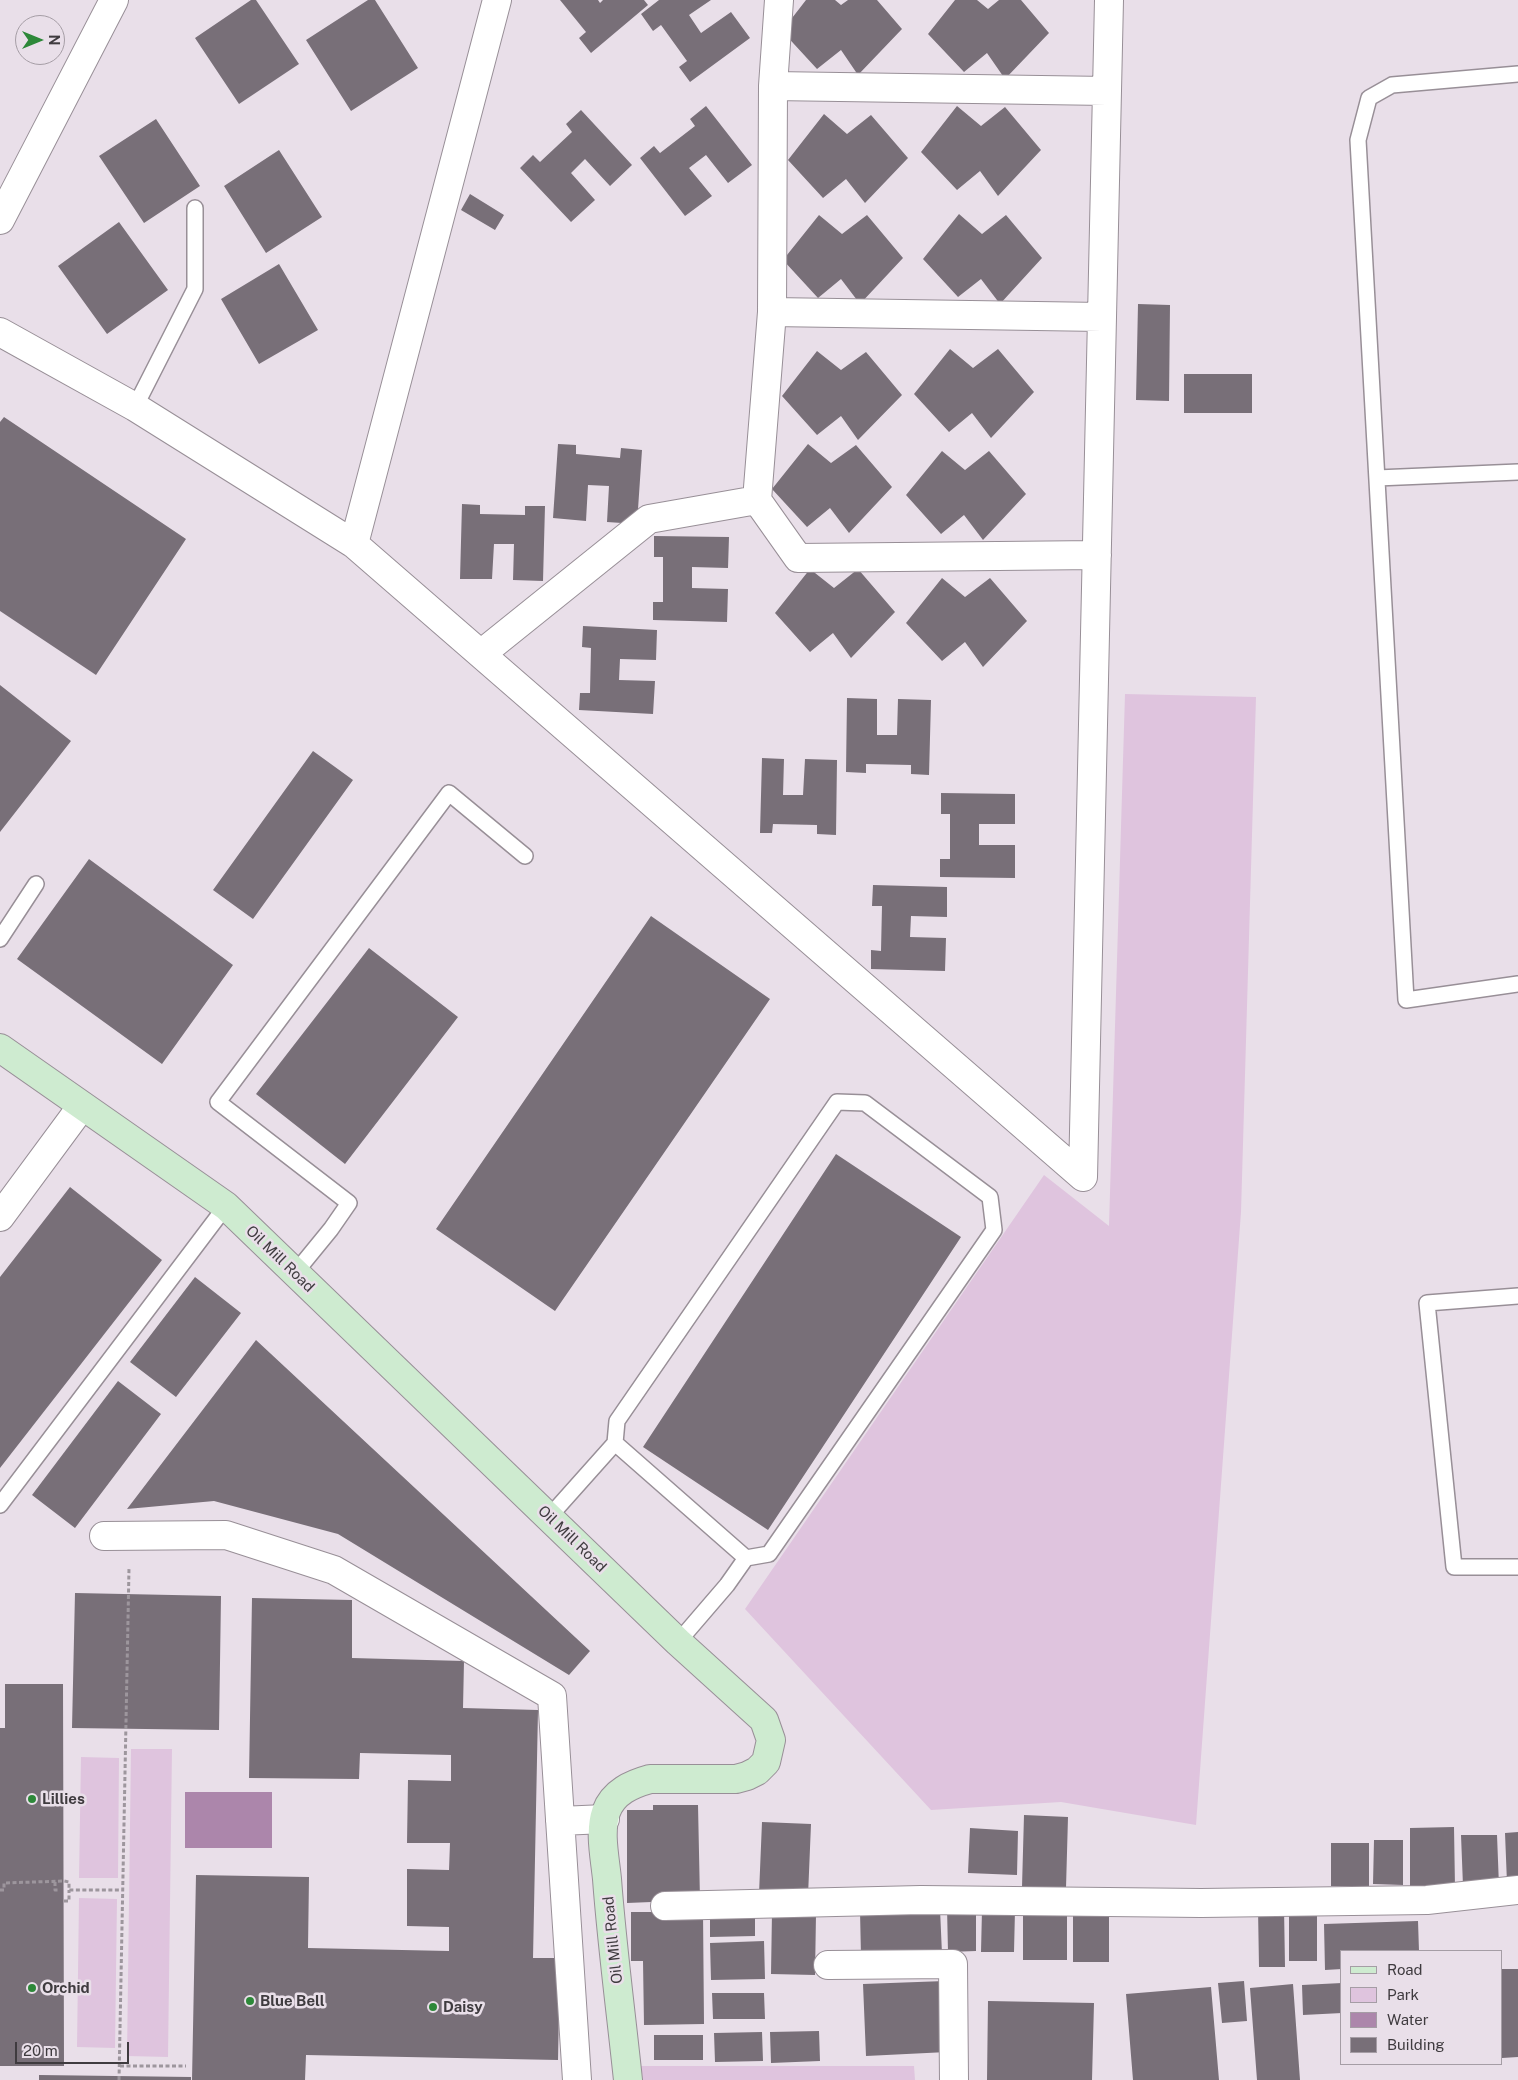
<!DOCTYPE html>
<html>
<head>
<meta charset="utf-8">
<style>
  body { margin:0 }
  #map { position:relative; width:1518px; height:2080px; overflow:hidden; background:#e9dfe9; font-family:"Public Sans",sans-serif }
  canvas { display:block }
  .legend { position:absolute; left:1340px; top:1950px; width:162px; height:115px; box-sizing:border-box; background:#e9dfe9; border:1px solid #a59da5; margin:0; padding:6px 9px; list-style:none; font-size:15px; color:#3f3b3f }
  .legend li { display:flex; align-items:center; gap:10px; height:25px }
  .legend b { width:25px; border:1px solid #a59da5 }
  .north { position:absolute; left:15px; top:15px; width:50px; height:50px; box-sizing:border-box; background:#e9dfe9; border:1px solid #a59da5; border-radius:50%; rotate:90deg; font-size:14px; font-weight:700; line-height:20px; text-align:center; color:#3f3b3f }
  .north::after { content:''; display:block; margin:auto; width:18px; height:22px; background:#2d8839; clip-path:polygon(50% 0,100% 100%,50% 72%,0 100%) }
  .scale { position:absolute; left:15px; top:2042px; width:114px; height:22px; box-sizing:border-box; border:2px solid #3f3b3f; border-top:0; padding-left:6px; font-size:15px; line-height:18px; white-space:nowrap; color:#3f3b3f; -webkit-text-stroke:4px #e9dfe9; paint-order:stroke }
</style>
</head>
<body>
<div id="map">
<canvas width="1518" height="2080"></canvas>
<ul class="legend">
<li><b style="height:6px;background:#ceebd0"></b>Road</li>
<li><b style="height:14px;background:#dfc4de"></b>Park</li>
<li><b style="height:14px;background:#ac86ab"></b>Water</li>
<li><b style="height:14px;background:#786f78"></b>Building</li>
</ul>
<div class="north">N</div>
<div class="scale">20 m</div>
</div>
<script>
const c = document.querySelector('canvas').getContext('2d');
c.lineJoin = 'round';
function paint(path, color) {
  c.fillStyle = color;
  c.fill(path, 'evenodd');
}
function strokePath(path, color, width, dash) {
  c.strokeStyle = color;
  c.lineWidth = width;
  c.lineCap = dash ? 'butt' : 'round';
  c.setLineDash(dash || []);
  c.stroke(path);
}
function label(font, color, halo, rows, align = 'center') {
  c.font = font + ' "Public Sans",sans-serif';
  c.lineWidth = 5;
  c.setLineDash([]);
  c.textBaseline = 'middle';
  c.strokeStyle = halo;
  c.fillStyle = color;
  for (const [text, x, y, turn = 0] of rows) {
    c.save();
    c.translate(x, y);
    c.rotate((+turn || 0) * Math.PI / 180);
    c.textAlign = isNaN(turn) ? turn : align;
    if (halo) c.strokeText(text, 0, 0);
    c.fillText(text, 0, 0);
    c.restore();
  }
}
paint(new Path2D(`
  M 1125,694 L 1256,697 L 1241,1212 L 1196,1825 L 1061,1802 L 931,1810 L 745,1609 L 1044,1175 L 1109,1226 Z
  M 131,1749 L 172,1749 L 168,2057 L 127,2056 Z
  M 81,1757 L 119,1758 L 118,1878 L 79,1878 Z
  M 79,1898 L 117,1899 L 115,2048 L 77,2047 Z
  M 641,2066 L 914,2066 L 915,2080 L 643,2080 Z`), '#dfc4de');
paint(new Path2D(`
  M 185,1792 L 272,1792 L 272,1848 L 185,1848 Z`), '#ac86ab');
paint(new Path2D(`
  M 251,0 L 256,0 L 299,64 L 239,104 L 195,38 Z
  M 368,0 L 375,0 L 418,68 L 351,111 L 306,40 Z
  M 560,0 L 598,0 L 600,3 L 603,0 L 644,0 L 648,5 L 591,53 L 579,38 L 586,32 Z
  M 659,0 L 711,0 L 689,15 L 701,33 L 731,12 L 750,38 L 690,82 L 679,67 L 687,61 L 661,25 L 653,31 L 641,14 Z
  M 806,0 L 835,0 L 841,5 L 848,0 L 877,0 L 902,29 L 858,75 L 841,50 L 817,69 L 782,31 Z
  M 955,0 L 977,0 L 988,9 L 999,0 L 1021,0 L 1049,33 L 1005,79 L 987,53 L 964,72 L 928,34 Z
  M 706,106 L 752,165 L 728,183 L 706,155 L 689,168 L 712,196 L 685,216 L 640,158 L 654,146 L 660,153 L 695,126 L 690,119 Z
  M 957,106 L 981,126 L 1005,107 L 1041,150 L 998,196 L 980,171 L 957,190 L 921,152 Z
  M 581,110 L 632,165 L 610,186 L 585,159 L 571,173 L 595,200 L 571,222 L 520,168 L 533,155 L 540,162 L 572,132 L 566,124 Z
  M 824,114 L 847,134 L 871,115 L 908,158 L 865,203 L 846,179 L 823,198 L 788,160 Z
  M 156,119 L 200,186 L 144,223 L 99,156 Z
  M 279,150 L 322,217 L 266,253 L 224,186 Z
  M 470,194 L 504,215 L 495,230 L 461,210 Z
  M 959,214 L 982,234 L 1006,215 L 1042,258 L 1000,304 L 981,279 L 958,297 L 923,259 Z
  M 819,215 L 842,234 L 867,215 L 903,258 L 860,304 L 841,279 L 818,298 L 783,260 Z
  M 119,222 L 168,290 L 107,334 L 58,266 Z
  M 279,264 L 318,330 L 259,364 L 221,299 Z
  M 1138,304 L 1170,305 L 1169,401 L 1136,400 Z
  M 950,349 L 973,368 L 998,349 L 1034,392 L 991,438 L 972,413 L 949,432 L 914,394 Z
  M 817,351 L 841,370 L 866,352 L 902,395 L 858,440 L 841,416 L 817,435 L 782,396 Z
  M 1184,374 L 1252,374 L 1252,413 L 1184,413 Z
  M 4,417 L 186,539 L 96,675 L 0,611 L 0,422 Z
  M 558,444 L 576,445 L 576,454 L 620,458 L 621,448 L 642,450 L 637,524 L 607,522 L 609,486 L 588,485 L 586,521 L 553,518 Z
  M 808,444 L 831,463 L 856,445 L 892,487 L 849,533 L 830,508 L 807,527 L 772,489 Z
  M 942,451 L 965,470 L 989,451 L 1026,494 L 983,540 L 964,515 L 941,534 L 906,495 Z
  M 462,504 L 480,505 L 480,514 L 525,515 L 525,506 L 545,506 L 543,581 L 513,580 L 514,544 L 494,544 L 492,579 L 460,579 Z
  M 654,536 L 729,537 L 728,568 L 692,567 L 692,588 L 728,589 L 727,622 L 653,620 L 653,602 L 663,602 L 663,557 L 654,557 Z
  M 810,569 L 834,588 L 858,569 L 895,612 L 851,658 L 833,633 L 810,652 L 775,613 Z
  M 942,578 L 965,597 L 990,578 L 1027,621 L 983,667 L 965,642 L 942,661 L 906,623 Z
  M 583,626 L 657,630 L 656,660 L 620,659 L 619,680 L 655,681 L 653,714 L 579,710 L 580,693 L 590,693 L 591,648 L 582,647 Z
  M 0,685 L 71,741 L 0,832 Z
  M 847,698 L 877,699 L 877,735 L 897,735 L 898,699 L 931,700 L 929,775 L 911,774 L 911,765 L 866,764 L 866,773 L 846,772 Z
  M 313,751 L 353,780 L 253,919 L 213,890 Z
  M 762,758 L 784,759 L 783,795 L 803,795 L 805,759 L 837,760 L 836,835 L 817,834 L 817,825 L 773,824 L 772,833 L 760,833 Z
  M 941,793 L 1015,794 L 1015,824 L 979,824 L 979,845 L 1015,845 L 1015,878 L 940,877 L 940,859 L 950,859 L 950,814 L 941,814 Z
  M 89,859 L 233,965 L 162,1064 L 17,959 Z
  M 873,885 L 947,887 L 947,917 L 911,916 L 910,937 L 946,938 L 945,971 L 871,969 L 871,950 L 881,951 L 882,906 L 872,906 Z
  M 651,916 L 770,999 L 555,1311 L 436,1229 Z
  M 369,948 L 458,1017 L 345,1164 L 256,1094 Z
  M 836,1154 L 961,1237 L 768,1530 L 643,1447 Z
  M 70,1187 L 162,1260 L 0,1468 L 0,1277 Z
  M 195,1277 L 241,1313 L 176,1397 L 130,1362 Z
  M 256,1340 L 590,1651 L 569,1675 L 338,1534 L 214,1501 L 127,1509 Z
  M 118,1381 L 161,1414 L 75,1528 L 32,1495 Z
  M 75,1593 L 221,1596 L 219,1730 L 72,1728 Z
  M 252,1598 L 352,1600 L 352,1658 L 464,1661 L 463,1708 L 538,1710 L 533,1958 L 560,1958 L 558,2060 L 306,2055 L 305,2080 L 192,2080 L 196,1875 L 309,1877 L 308,1948 L 449,1951 L 449,1927 L 407,1926 L 407,1869 L 449,1870 L 450,1843 L 407,1843 L 408,1780 L 451,1781 L 451,1755 L 360,1753 L 359,1779 L 249,1778 Z
  M 5,1684 L 63,1684 L 64,2066 L 0,2066 L 0,1728 L 5,1728 Z
  M 653,1805 L 698,1805 L 700,1900 L 627,1903 L 627,1810 L 653,1810 Z
  M 1024,1815 L 1068,1817 L 1066,1888 L 1022,1887 Z
  M 762,1822 L 811,1824 L 808,1896 L 759,1894 Z
  M 1454,1827 L 1455,1888 L 1410,1889 L 1410,1828 Z
  M 970,1828 L 1018,1831 L 1017,1875 L 968,1873 Z
  M 1518,1832 L 1518,1882 L 1507,1883 L 1505,1833 Z
  M 1461,1835 L 1497,1835 L 1499,1886 L 1463,1886 Z
  M 1374,1840 L 1403,1840 L 1403,1885 L 1373,1884 Z
  M 1331,1843 L 1369,1843 L 1369,1886 L 1331,1886 Z
  M 976,1906 L 976,1951 L 948,1952 L 947,1907 Z
  M 1284,1907 L 1285,1967 L 1259,1967 L 1258,1908 Z
  M 755,1909 L 755,1936 L 710,1937 L 710,1910 Z
  M 940,1909 L 942,1954 L 861,1956 L 860,1911 Z
  M 982,1910 L 1015,1910 L 1014,1952 L 981,1952 Z
  M 1023,1910 L 1067,1910 L 1067,1960 L 1023,1960 Z
  M 631,1912 L 703,1912 L 704,2024 L 644,2025 L 643,1961 L 631,1961 Z
  M 772,1912 L 816,1914 L 815,1975 L 771,1974 Z
  M 1073,1912 L 1109,1912 L 1109,1962 L 1073,1962 Z
  M 1289,1912 L 1317,1912 L 1317,1961 L 1289,1961 Z
  M 1418,1921 L 1419,1951 L 1342,1951 L 1342,1969 L 1325,1970 L 1324,1924 Z
  M 764,1941 L 765,1979 L 711,1980 L 710,1943 Z
  M 1502,1969 L 1518,1969 L 1518,2057 L 1502,2058 Z
  M 945,1981 L 947,2052 L 866,2056 L 863,1984 Z
  M 1244,1981 L 1247,2021 L 1222,2023 L 1218,1983 Z
  M 1342,1983 L 1342,2013 L 1303,2015 L 1302,1985 Z
  M 1293,1984 L 1300,2080 L 1257,2080 L 1250,1988 Z
  M 1211,1987 L 1219,2080 L 1133,2080 L 1126,1994 Z
  M 712,1993 L 764,1993 L 765,2019 L 713,2019 Z
  M 988,2001 L 1094,2003 L 1092,2080 L 987,2080 Z
  M 819,2031 L 820,2061 L 771,2063 L 770,2032 Z
  M 762,2032 L 763,2061 L 715,2062 L 714,2033 Z
  M 654,2035 L 703,2035 L 703,2060 L 654,2060 Z
  M 39,2075 L 191,2077 L 191,2080 L 39,2080 Z`), '#786f78');
const service = new Path2D(`
  M 1518,74 L 1392,85 L 1369,98 L 1358,140 L 1406,1000 L 1518,984
  M 135,407 L 195,289 L 195,208
  M 1377,478 L 1518,472
  M 0,939 L 36,884
  M 295,1273 L 331,1229 L 349,1203 L 218,1102 L 449,793 L 525,856
  M 1518,1296 L 1427,1303 L 1454,1567 L 1518,1567
  M 0,1505 L 226,1206
  M 549,1517 L 615,1443
  M 678,1642 L 727,1585 L 746,1558 L 769,1554 L 994,1230 L 990,1197 L 865,1103 L 837,1102 L 617,1421 L 615,1443 L 746,1558`);
const minor = new Path2D(`
  M 773,86 L 1107,91
  M 0,220 L 114,0
  M 772,312 L 773,86 L 779,0
  M 0,332 L 135,407 L 354,544 L 1083,1177 L 1109,0
  M 757,500 L 798,558 L 1097,555
  M 354,544 L 497,0
  M 481,654 L 649,519 L 757,500 L 772,312 L 1102,317
  M 0,1217 L 82,1106
  M 104,1536 L 226,1535 L 334,1570 L 552,1696 L 577,2080
  M 560,1821 L 605,1819
  M 665,1906 L 921,1900 L 1201,1903 L 1427,1900 L 1518,1890
  M 828,1965 L 953,1964 L 954,2080`);
const secondary = new Path2D(`
  M 0,1048 L 226,1206 L 678,1642 L 764,1720 L 771,1740 L 766,1762 L 757,1771 L 747,1776 L 736,1779 L 650,1779 C 632,1784 613,1792 606,1812 C 599,1832 605,1858 607,1879 C 612,1946 621,2013 628,2080`);
strokePath(service, '#988f97', 18);
strokePath(minor, '#988f97', 30);
strokePath(secondary, '#988f97', 30);
strokePath(new Path2D(`
  M 55,1882 L 55,1890 L 60,1890
  M 0,1890 L 4,1890 L 4,1883 L 64,1881 L 69,1882 L 69,1890 L 123,1890
  M 64,1901 L 69,1901 L 69,1890
  M 120,2066 L 186,2066
  M 119,2080 L 129,1568`), '#9d969d', 3, [4, 2.5]);
strokePath(service, '#fff', 15);
strokePath(minor, '#fff', 28);
strokePath(secondary, '#ceebd0', 28);
for (const [x, y, r, color] of [
  [32,1799,5,"#2d8839"],
  [32,1988,5,"#2d8839"],
  [250,2001,5,"#2d8839"],
  [433,2007,5,"#2d8839"]
]) {
  const dot = new Path2D();
  dot.arc(x, y, r, 0, 2 * Math.PI);
  c.fillStyle = color;
  c.fill(dot);
  strokePath(dot, '#e9dfe9', 2);
}
label('15px', '#3f3b3f', '#e9dfe9', [
  ["Oil Mill Road",280,1259,44],
  ["Oil Mill Road",572,1539,44],
  ["Oil Mill Road",613,1940,-96]
]);
label('bold 15px', '#3f3b3f', '#e9dfe9', [
  ["Lillies",42,1799],
  ["Orchid",42,1988],
  ["Blue Bell",260,2001],
  ["Daisy",443,2007]
], 'left');
</script>
</body>
</html>
